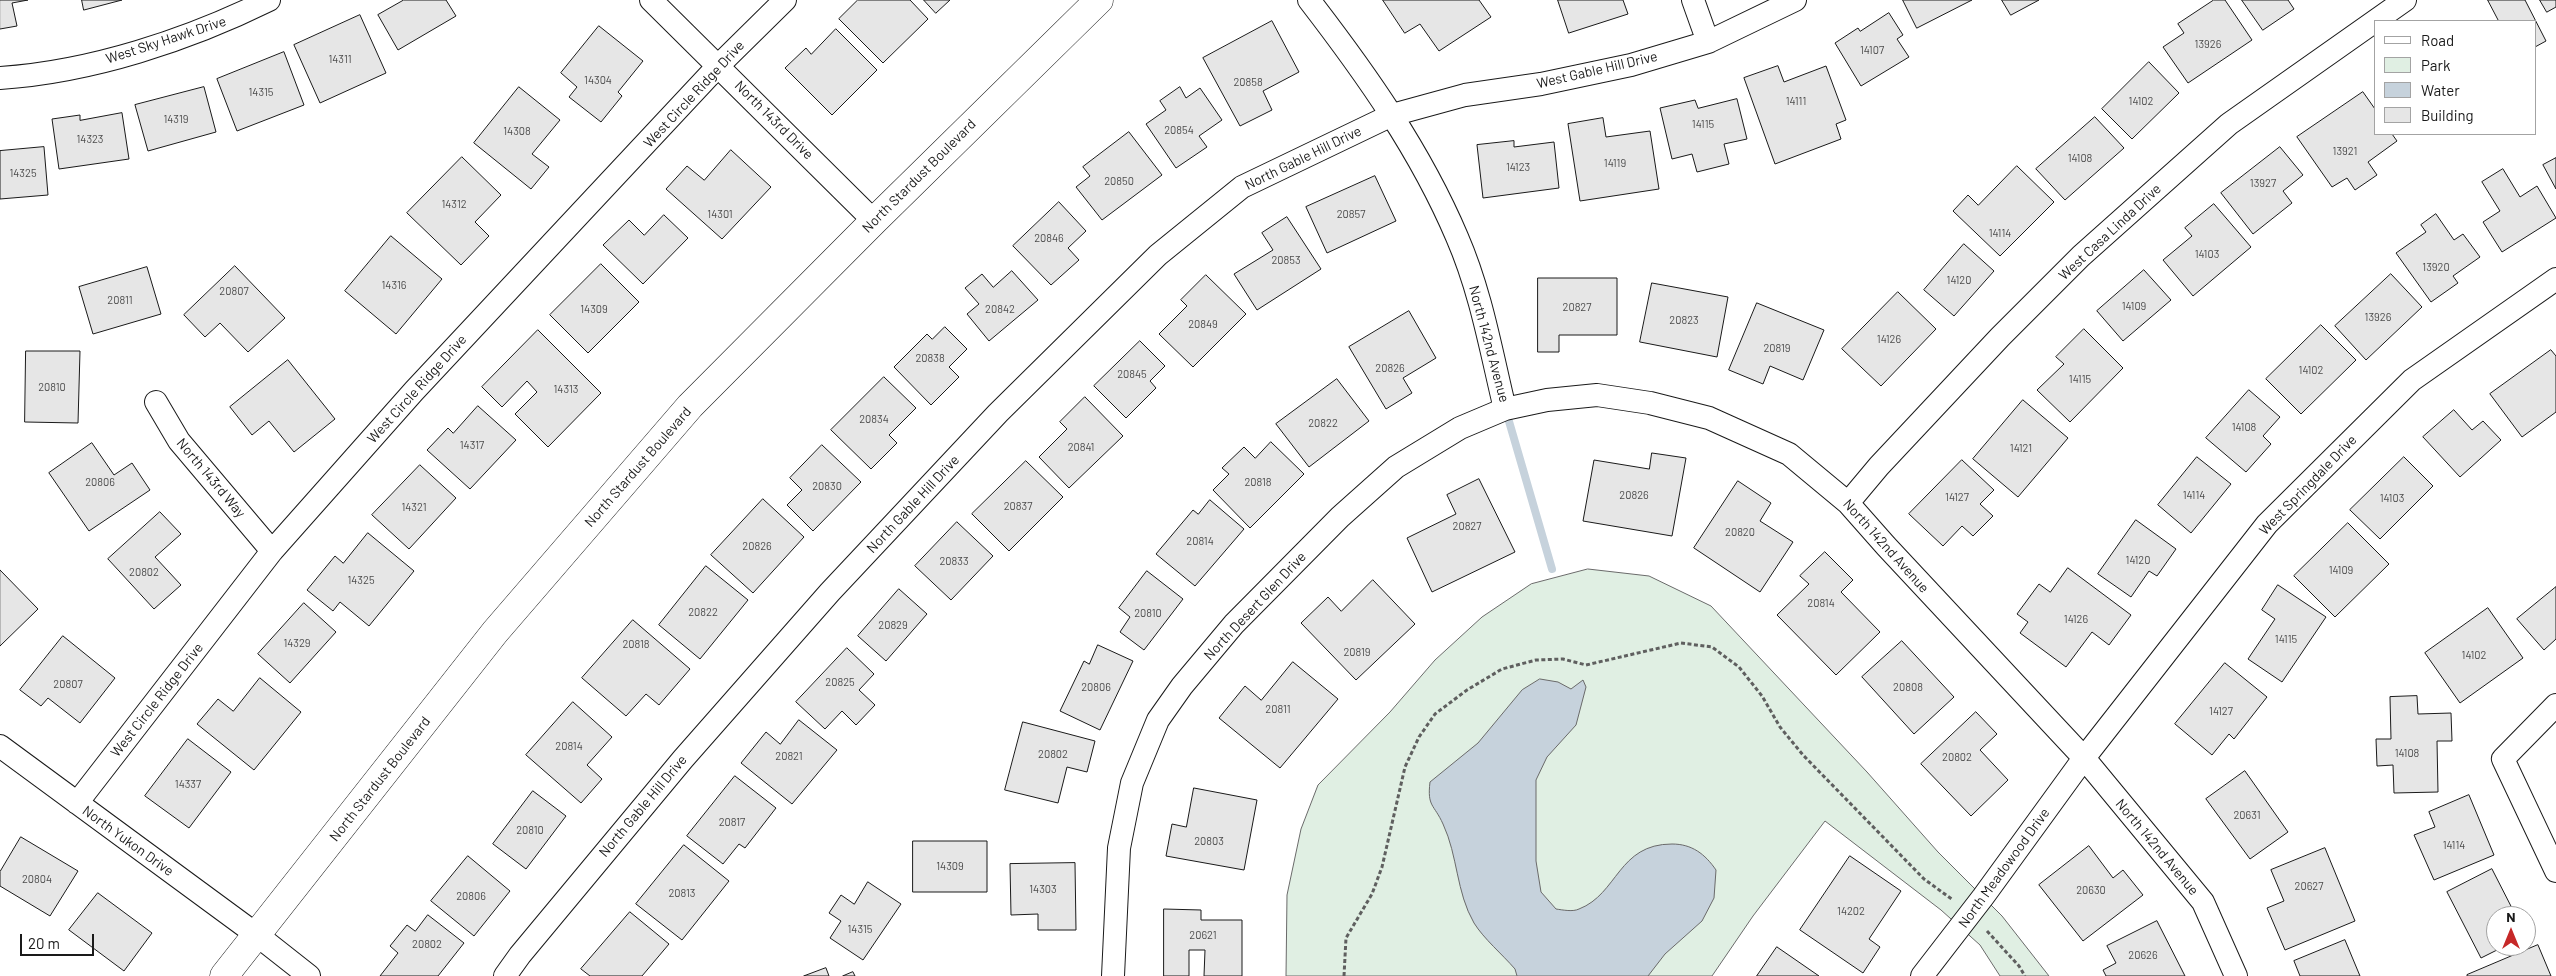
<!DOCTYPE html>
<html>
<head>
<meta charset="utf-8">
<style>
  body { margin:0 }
  #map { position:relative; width:2556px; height:976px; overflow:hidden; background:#fff; font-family:Barlow,sans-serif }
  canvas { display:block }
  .legend { position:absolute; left:2374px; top:20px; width:162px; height:115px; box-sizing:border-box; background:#fff; border:1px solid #a3a3a3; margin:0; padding:6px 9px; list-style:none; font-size:15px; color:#1a1a1a }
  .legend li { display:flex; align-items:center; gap:10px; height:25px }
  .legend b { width:25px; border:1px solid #a3a3a3 }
  .north { position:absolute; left:2486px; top:906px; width:50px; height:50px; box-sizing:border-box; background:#fff; border:1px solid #a3a3a3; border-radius:50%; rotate:0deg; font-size:14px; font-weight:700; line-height:20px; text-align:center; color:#1a1a1a }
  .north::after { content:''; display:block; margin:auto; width:18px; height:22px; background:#c62828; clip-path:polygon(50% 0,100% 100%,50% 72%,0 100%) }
  .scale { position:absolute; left:20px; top:934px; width:74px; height:22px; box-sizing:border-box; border:2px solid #1a1a1a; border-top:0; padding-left:6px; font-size:15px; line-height:18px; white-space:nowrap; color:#1a1a1a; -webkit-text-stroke:4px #fff; paint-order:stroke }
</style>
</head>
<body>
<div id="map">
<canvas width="2556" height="976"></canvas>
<ul class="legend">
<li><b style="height:6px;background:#fff"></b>Road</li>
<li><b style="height:14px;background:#e0efe3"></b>Park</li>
<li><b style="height:14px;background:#c6d2dc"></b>Water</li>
<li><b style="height:14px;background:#e6e6e6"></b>Building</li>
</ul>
<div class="north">N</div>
<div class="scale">20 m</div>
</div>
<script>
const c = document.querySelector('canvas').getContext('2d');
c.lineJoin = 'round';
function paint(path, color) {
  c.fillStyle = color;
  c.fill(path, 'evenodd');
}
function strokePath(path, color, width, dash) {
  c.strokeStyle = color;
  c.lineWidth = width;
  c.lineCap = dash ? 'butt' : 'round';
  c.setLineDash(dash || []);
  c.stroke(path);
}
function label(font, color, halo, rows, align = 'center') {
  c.font = font + ' Barlow,sans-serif';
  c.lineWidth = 4;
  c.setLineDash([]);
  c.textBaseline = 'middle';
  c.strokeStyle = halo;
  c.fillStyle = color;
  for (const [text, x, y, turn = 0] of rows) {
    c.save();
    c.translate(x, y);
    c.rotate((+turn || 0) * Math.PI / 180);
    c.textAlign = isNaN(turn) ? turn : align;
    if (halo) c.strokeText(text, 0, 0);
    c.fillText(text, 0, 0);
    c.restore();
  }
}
const green = new Path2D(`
  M 1588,569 L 1649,576 L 1711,606 L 1867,772 L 1938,852 L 2002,916 L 2049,976 L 2000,976 L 1980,945 L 1941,910 L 1825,821 L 1753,916 L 1712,976 L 1286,976 L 1287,895 L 1301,829 L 1318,785 L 1390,712 L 1435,660 L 1482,617 L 1531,584 Z`);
paint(green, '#e0efe3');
strokePath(green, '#6a6a6a', 1);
const water = new Path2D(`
  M 1540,679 L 1558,682 L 1571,689 L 1583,680 L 1586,687 L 1576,725 L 1547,757 L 1536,780 L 1536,861 L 1541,892 L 1556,909 C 1563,910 1573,912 1579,909 C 1618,894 1618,844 1672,844 C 1692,844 1705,854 1716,870 L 1714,898 L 1702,921 L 1665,954 L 1648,976 L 1517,976 L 1515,969 C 1502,954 1484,939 1474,923 C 1456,892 1458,856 1443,824 C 1434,804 1427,807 1430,782 L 1478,743 L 1522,690 Z`);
paint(water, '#c6d2dc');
strokePath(water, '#6a6a6a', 1);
strokePath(new Path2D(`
  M 1506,411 L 1552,569`), '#c6d2dc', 8);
const building = new Path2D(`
  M 0,0 L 28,0 L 12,3 L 17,26 L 0,29 Z
  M 82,0 L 122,0 L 84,10 Z
  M 404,0 L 446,0 L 456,16 L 398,50 L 378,15 Z
  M 858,0 L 910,0 L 928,19 L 883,63 L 839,19 Z
  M 924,0 L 950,0 L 936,13 Z
  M 1383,0 L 1479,0 L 1491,17 L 1439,51 L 1420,24 L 1405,33 Z
  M 1558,0 L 1623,0 L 1628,14 L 1569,33 Z
  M 1903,0 L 1972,0 L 1917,28 Z
  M 2002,0 L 2039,0 L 2011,15 Z
  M 2214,0 L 2225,0 L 2252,40 L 2188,83 L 2163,47 L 2184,33 L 2178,24 Z
  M 2242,0 L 2288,0 L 2294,9 L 2263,30 Z
  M 2488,0 L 2525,0 L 2546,41 L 2535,47 L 2535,21 L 2499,21 Z
  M 2540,0 L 2556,0 L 2556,7 L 2547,12 Z
  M 1889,13 L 1903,35 L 1897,39 L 1909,57 L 1861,86 L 1835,43 L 1858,28 L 1860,31 Z
  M 360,15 L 386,73 L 320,103 L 294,45 Z
  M 1272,21 L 1299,72 L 1263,91 L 1272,110 L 1240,126 L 1203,58 Z
  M 599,26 L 643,61 L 618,92 L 622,96 L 601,122 L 569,97 L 577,87 L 561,73 Z
  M 836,29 L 877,70 L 832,115 L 785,68 L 806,48 L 811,54 Z
  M 284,52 L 304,105 L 237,131 L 217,79 Z
  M 2149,62 L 2179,93 L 2132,139 L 2102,109 Z
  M 1778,66 L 1784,82 L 1826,66 L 1846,120 L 1836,124 L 1841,139 L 1775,164 L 1744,78 Z
  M 204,87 L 216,132 L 148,151 L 135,105 Z
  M 519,87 L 560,120 L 532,154 L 549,167 L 531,189 L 474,143 Z
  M 1180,87 L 1186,98 L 1200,88 L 1222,120 L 1199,136 L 1207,147 L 1176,168 L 1146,124 L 1166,110 L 1160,101 Z
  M 2363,92 L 2375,109 L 2375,134 L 2392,134 L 2397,141 L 2368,162 L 2377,175 L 2355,190 L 2347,178 L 2332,187 L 2297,137 Z
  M 1737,99 L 1747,139 L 1724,144 L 1729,164 L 1697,172 L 1692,154 L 1672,159 L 1660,108 L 1695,100 L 1698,108 Z
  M 122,113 L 129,159 L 59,169 L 52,119 L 80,115 L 80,120 Z
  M 2095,117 L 2124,148 L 2065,200 L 2036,169 Z
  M 1603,118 L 1606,137 L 1650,131 L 1659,189 L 1580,201 L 1568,124 Z
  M 1129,132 L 1162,175 L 1102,220 L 1076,187 L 1090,176 L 1083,167 Z
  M 1514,141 L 1514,147 L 1554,142 L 1559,188 L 1483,198 L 1477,145 Z
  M 44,147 L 48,195 L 0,199 L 0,151 Z
  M 2280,147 L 2303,175 L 2283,191 L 2292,203 L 2253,234 L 2221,193 Z
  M 731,150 L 771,187 L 722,239 L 666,189 L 687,166 L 704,180 Z
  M 462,157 L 501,195 L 475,222 L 489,236 L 461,265 L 407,213 Z
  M 2556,158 L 2556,189 L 2543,165 Z
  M 2017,166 L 2054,202 L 2000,256 L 1953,211 L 1968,195 L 1978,205 Z
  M 2503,169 L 2520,197 L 2537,186 L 2556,218 L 2502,252 L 2483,222 L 2500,211 L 2482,182 Z
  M 1375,176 L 1396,221 L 1327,253 L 1306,207 Z
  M 1059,202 L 1086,231 L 1068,248 L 1079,260 L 1051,285 L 1013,246 Z
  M 2214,204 L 2251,247 L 2193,296 L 2163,260 L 2192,236 L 2185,228 Z
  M 2436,214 L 2454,240 L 2463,234 L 2480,257 L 2453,276 L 2458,283 L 2431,302 L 2396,253 L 2426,232 L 2421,225 Z
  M 664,215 L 688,238 L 643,284 L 603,245 L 629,220 L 644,235 Z
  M 1287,217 L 1321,269 L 1257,310 L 1234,274 L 1273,250 L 1262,233 Z
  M 391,236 L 442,279 L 396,334 L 345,291 Z
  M 1964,244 L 1994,271 L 1954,316 L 1924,290 Z
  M 601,264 L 639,302 L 588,353 L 550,315 Z
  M 235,266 L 285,318 L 248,352 L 220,323 L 205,337 L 184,315 Z
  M 147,267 L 161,314 L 93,334 L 79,287 Z
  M 2144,270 L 2171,300 L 2123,341 L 2097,311 Z
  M 1012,271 L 1038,300 L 989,341 L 967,314 L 979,304 L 965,288 L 982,274 L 993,287 Z
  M 2391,274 L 2422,307 L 2366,360 L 2335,326 Z
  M 1206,275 L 1246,314 L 1193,367 L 1159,334 L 1187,306 L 1181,300 Z
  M 1538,278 L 1617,278 L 1617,335 L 1559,335 L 1559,352 L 1538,352 Z
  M 1652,283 L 1728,297 L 1717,357 L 1640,342 Z
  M 1898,292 L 1936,329 L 1881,386 L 1842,349 Z
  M 1757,303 L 1824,330 L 1803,380 L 1770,366 L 1763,384 L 1729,370 Z
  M 1409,311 L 1436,358 L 1403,378 L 1412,393 L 1386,409 L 1349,347 Z
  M 2321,325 L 2356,360 L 2301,414 L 2266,379 Z
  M 945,327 L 967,349 L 949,367 L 959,377 L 931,405 L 894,367 L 927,334 L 932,339 Z
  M 2084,329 L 2123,368 L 2070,422 L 2037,390 L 2064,364 L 2056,357 Z
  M 538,330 L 601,393 L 548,447 L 515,414 L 537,392 L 527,381 L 502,407 L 482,387 Z
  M 1140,341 L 1165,366 L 1150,381 L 1156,388 L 1126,418 L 1094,386 Z
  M 2551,350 L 2556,356 L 2556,412 L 2522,437 L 2490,394 Z
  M 26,351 L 80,351 L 78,423 L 25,422 Z
  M 288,360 L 335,419 L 294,452 L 269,421 L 252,435 L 230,407 Z
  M 884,377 L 916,408 L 889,435 L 897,443 L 871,469 L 831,430 Z
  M 1337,379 L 1369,421 L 1309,467 L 1276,424 Z
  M 2249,390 L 2280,417 L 2263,436 L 2271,444 L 2246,472 L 2206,438 Z
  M 1085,397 L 1123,436 L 1069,488 L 1039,457 L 1067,429 L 1060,422 Z
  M 2023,400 L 2068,438 L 2018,497 L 1973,459 Z
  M 478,406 L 516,440 L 470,489 L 427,450 L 448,428 L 453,433 Z
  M 2454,410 L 2472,430 L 2483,421 L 2501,440 L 2460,477 L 2423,437 Z
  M 1271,442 L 1304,474 L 1250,528 L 1213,490 L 1229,474 L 1222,468 L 1244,447 L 1255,458 Z
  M 92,443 L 114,475 L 132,463 L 150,490 L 89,531 L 49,473 Z
  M 822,445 L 861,482 L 813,531 L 787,505 L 802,490 L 790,478 Z
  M 1652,453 L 1686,458 L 1672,536 L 1583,521 L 1594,460 L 1649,469 Z
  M 2197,457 L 2231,484 L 2191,533 L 2158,505 Z
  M 2404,457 L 2433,486 L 2380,539 L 2350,510 Z
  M 1962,460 L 1994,490 L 1980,504 L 1993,516 L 1973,536 L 1962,526 L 1943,546 L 1909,514 Z
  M 1026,461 L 1063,497 L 1009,551 L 972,514 Z
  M 420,465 L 456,498 L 409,549 L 372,515 Z
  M 1479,479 L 1515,552 L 1432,592 L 1407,538 L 1456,514 L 1447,495 Z
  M 1738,481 L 1771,503 L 1760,521 L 1793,542 L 1760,592 L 1694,548 Z
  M 763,499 L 804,537 L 753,593 L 711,555 Z
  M 1210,500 L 1244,529 L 1195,586 L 1156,554 L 1193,510 L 1198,514 Z
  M 160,512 L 181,534 L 155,557 L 181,585 L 154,609 L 108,559 Z
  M 2136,520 L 2176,549 L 2157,576 L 2149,571 L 2131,597 L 2098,574 Z
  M 957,522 L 993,556 L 951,600 L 915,566 Z
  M 2348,523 L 2389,564 L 2335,617 L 2294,576 Z
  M 368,533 L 414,571 L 369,626 L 340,602 L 333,611 L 307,590 L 335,556 L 343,563 Z
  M 1825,552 L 1853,580 L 1841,592 L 1880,632 L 1836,675 L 1777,615 L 1809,584 L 1800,576 Z
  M 706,566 L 748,600 L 700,659 L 659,625 Z
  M 2068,568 L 2131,615 L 2109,645 L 2092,632 L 2066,667 L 2020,633 L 2028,622 L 2017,614 L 2039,584 L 2050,592 Z
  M 0,570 L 38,609 L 0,646 Z
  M 1147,571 L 1183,599 L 1144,650 L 1120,632 L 1130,617 L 1119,608 Z
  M 1373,580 L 1415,624 L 1356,680 L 1301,623 L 1328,597 L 1341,611 Z
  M 2278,585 L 2326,617 L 2282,682 L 2248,659 L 2275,619 L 2262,610 Z
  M 2556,587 L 2556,639 L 2544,650 L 2517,619 Z
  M 899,589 L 927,614 L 886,661 L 858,636 Z
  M 304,603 L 336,632 L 290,683 L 258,654 Z
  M 2488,608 L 2523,658 L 2460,703 L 2425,653 Z
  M 633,620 L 690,669 L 659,705 L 646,694 L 626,716 L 582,678 Z
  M 63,636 L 115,678 L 80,723 L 48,698 L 41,706 L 20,690 Z
  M 1902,641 L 1954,697 L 1914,734 L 1862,677 Z
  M 1098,645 L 1133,661 L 1100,730 L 1060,711 L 1084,661 L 1089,664 Z
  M 847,648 L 874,674 L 859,690 L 875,705 L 856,725 L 842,711 L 825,729 L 796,702 Z
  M 1293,662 L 1338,699 L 1280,768 L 1219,718 L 1245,686 L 1261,700 Z
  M 2225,663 L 2267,697 L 2234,739 L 2229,734 L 2212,755 L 2175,724 Z
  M 260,678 L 301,712 L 254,770 L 197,724 L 218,699 L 233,711 Z
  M 2417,696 L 2418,714 L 2451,713 L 2452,741 L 2437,741 L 2438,792 L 2394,793 L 2393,765 L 2377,766 L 2376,739 L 2391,739 L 2390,697 Z
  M 573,702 L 612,737 L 587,765 L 602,779 L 581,803 L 526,755 Z
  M 1976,712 L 1997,734 L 1980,750 L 2008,780 L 1971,816 L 1921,764 Z
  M 799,720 L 837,750 L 792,804 L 741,763 L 766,732 L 780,744 Z
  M 1023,722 L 1095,741 L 1087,772 L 1067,767 L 1058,803 L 1005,790 Z
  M 188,739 L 231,772 L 189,828 L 145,796 Z
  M 2245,771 L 2288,832 L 2250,859 L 2206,799 Z
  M 735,776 L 776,808 L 745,848 L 739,844 L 723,864 L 687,836 Z
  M 1194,788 L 1257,800 L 1244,870 L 1166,856 L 1172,824 L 1186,827 Z
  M 533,791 L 566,816 L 526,869 L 493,844 Z
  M 2469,795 L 2494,855 L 2434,880 L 2414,835 L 2435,827 L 2429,812 Z
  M 21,837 L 78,871 L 50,916 L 0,886 L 0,872 Z
  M 913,841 L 987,841 L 987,892 L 913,892 Z
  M 684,845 L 729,881 L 682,940 L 636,904 Z
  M 2089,846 L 2113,878 L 2123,870 L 2143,895 L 2083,941 L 2039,885 Z
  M 2325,848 L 2355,921 L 2285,950 L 2267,908 L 2284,901 L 2271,870 Z
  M 468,856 L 510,891 L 474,936 L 431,901 Z
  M 1850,856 L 1901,891 L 1869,939 L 1880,947 L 1863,973 L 1800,930 Z
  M 1075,863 L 1076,930 L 1038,930 L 1038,914 L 1011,915 L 1010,864 Z
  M 2492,869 L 2516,916 L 2496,916 L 2496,946 L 2505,946 L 2481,958 L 2447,892 Z
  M 868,882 L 901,904 L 863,960 L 830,938 L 841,921 L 829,913 L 841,895 L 854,904 Z
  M 98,893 L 152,933 L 124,971 L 69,930 Z
  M 1164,909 L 1201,910 L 1201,920 L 1242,920 L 1242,976 L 1204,976 L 1205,950 L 1189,950 L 1189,976 L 1164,976 Z
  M 630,912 L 669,944 L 642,976 L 590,976 L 581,969 Z
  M 428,915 L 464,943 L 438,976 L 380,976 L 398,953 L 390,946 L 407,925 L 415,931 Z
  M 2157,921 L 2185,976 L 2106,976 L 2103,970 L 2116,963 L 2107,946 Z
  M 2345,940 L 2360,976 L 2300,976 L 2294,961 Z
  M 2538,945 L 2551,976 L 2467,976 L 2467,975 Z
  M 1777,947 L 1819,976 L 1757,976 Z
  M 826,968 L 829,976 L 804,976 Z
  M 853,972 L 855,976 L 843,976 Z`);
paint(building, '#e6e6e6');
strokePath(building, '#1a1a1a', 1);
const street = new Path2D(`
  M 651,0 L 874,221
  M 1309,0 C 1366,74 1420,150 1457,237 C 1481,292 1491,351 1505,409
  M 1693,0 L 1708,42
  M 0,78 C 91,72 188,40 269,0
  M 156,402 L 179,441 L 272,551
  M 1848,503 L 1879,466 L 2000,337 L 2081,256 L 2229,124 L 2405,0
  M 2556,705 L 2503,759 L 2556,871
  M 0,746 L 257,935 L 309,976
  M 77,803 L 272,551 L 414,391 L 718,66 L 785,0
  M 505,976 L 520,955 L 683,759 L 830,592 L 998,413 L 1158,255 L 1242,187 L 1392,115 L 1465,95 L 1541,84 L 1631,65 L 1708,42 L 1795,0
  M 1113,976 L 1119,848 L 1132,783 L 1158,720 L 1182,686 L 1234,624 L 1340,517 L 1396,467 L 1460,428 L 1505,409 L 1547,400 L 1597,395 L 1650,403 L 1709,418 L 1789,454 L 1848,503 L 1886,546 L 2084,758 L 2203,902 L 2236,976
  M 1922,976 L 1983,897 L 2084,758 L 2267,524 L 2412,380 L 2556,279`);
const secondary = new Path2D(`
  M 224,976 L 495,632 L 690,406 L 874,221 L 1099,0`);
strokePath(street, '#1a1a1a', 24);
strokePath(secondary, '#1a1a1a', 29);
strokePath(new Path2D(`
  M 1987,931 L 2019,966 L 2025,976
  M 1344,976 L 1346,938 L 1372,894 L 1382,867 L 1405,767 L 1419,737 L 1435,714 L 1467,690 L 1502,669 L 1536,660 L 1563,659 L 1586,665 L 1681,643 L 1712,647 L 1739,667 L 1762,696 L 1780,727 L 1803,755 L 1924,879 L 1953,900`), '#5f5f5f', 3, [4, 2.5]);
strokePath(street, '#fff', 22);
strokePath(secondary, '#fff', 28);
label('11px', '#4d4d4d', null, [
  ["13926",2208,44],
  ["14107",1872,50],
  ["14311",340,59],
  ["14304",598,80],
  ["20858",1248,82],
  ["14315",261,92],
  ["14111",1796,101],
  ["14102",2141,101],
  ["14319",176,119],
  ["14115",1703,124],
  ["20854",1179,130],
  ["14308",517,131],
  ["14323",90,139],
  ["13921",2345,151],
  ["14108",2080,158],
  ["14119",1615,163],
  ["14123",1518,167],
  ["14325",23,173],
  ["20850",1119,181],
  ["13927",2263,183],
  ["14312",454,204],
  ["14301",720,214],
  ["20857",1351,214],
  ["14114",2000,233],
  ["20846",1049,238],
  ["14103",2207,254],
  ["20853",1286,260],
  ["13920",2436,267],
  ["14120",1959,280],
  ["14316",394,285],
  ["20807",234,291],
  ["20811",120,300],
  ["14109",2134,306],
  ["20827",1577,307],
  ["14309",594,309],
  ["20842",1000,309],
  ["13926",2378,317],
  ["20823",1684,320],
  ["20849",1203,324],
  ["14126",1889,339],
  ["20819",1777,348],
  ["20838",930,358],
  ["20826",1390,368],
  ["14102",2311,370],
  ["20845",1132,374],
  ["14115",2080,379],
  ["20810",52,387],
  ["14313",566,389],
  ["20834",874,419],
  ["20822",1323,423],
  ["14108",2244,427],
  ["14317",472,445],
  ["20841",1081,447],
  ["14121",2021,448],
  ["20806",100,482],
  ["20818",1258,482],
  ["20830",827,486],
  ["20826",1634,495],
  ["14114",2194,495],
  ["14127",1957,497],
  ["14103",2392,498],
  ["20837",1018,506],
  ["14321",414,507],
  ["20827",1467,526],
  ["20820",1740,532],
  ["20814",1200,541],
  ["20826",757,546],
  ["14120",2138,560],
  ["20833",954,561],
  ["14109",2341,570],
  ["20802",144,572],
  ["14325",361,580],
  ["20814",1821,603],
  ["20822",703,612],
  ["20810",1148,613],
  ["14126",2076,619],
  ["20829",893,625],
  ["14115",2286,639],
  ["14329",297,643],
  ["20818",636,644],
  ["20819",1357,652],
  ["14102",2474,655],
  ["20825",840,682],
  ["20807",68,684],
  ["20806",1096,687],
  ["20808",1908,687],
  ["20811",1278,709],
  ["14127",2221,711],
  ["20814",569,746],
  ["14108",2407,753],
  ["20802",1053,754],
  ["20821",789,756],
  ["20802",1957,757],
  ["14337",188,784],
  ["20631",2247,815],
  ["20817",732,822],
  ["20810",530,830],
  ["20803",1209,841],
  ["14114",2454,845],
  ["14309",950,866],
  ["20804",37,879],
  ["20627",2309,886],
  ["14303",1043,889],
  ["20630",2091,890],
  ["20813",682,893],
  ["20806",471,896],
  ["14202",1851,911],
  ["14315",860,929],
  ["20621",1203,935],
  ["20802",427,944],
  ["20626",2143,955]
]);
label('14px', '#1a1a1a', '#fff', [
  ["West Sky Hawk Drive",166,40,-18],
  ["West Gable Hill Drive",1597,70,-13],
  ["West Circle Ridge Drive",694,94,-47],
  ["North 143rd Drive",774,120,45],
  ["North Gable Hill Drive",1303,158,-26],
  ["North Stardust Boulevard",919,176,-45],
  ["West Casa Linda Drive",2110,232,-43],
  ["North 142nd Avenue",1489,344,75],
  ["West Circle Ridge Drive",417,389,-48],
  ["North Stardust Boulevard",638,467,-49],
  ["North 143rd Way",211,478,50],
  ["West Springdale Drive",2308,485,-46],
  ["North Gable Hill Drive",913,504,-47],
  ["North 142nd Avenue",1886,546,48],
  ["North Desert Glen Drive",1255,606,-47],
  ["West Circle Ridge Drive",157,700,-52],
  ["North Stardust Boulevard",380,779,-52],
  ["North Gable Hill Drive",643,806,-50],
  ["North Yukon Drive",128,841,36],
  ["North 142nd Avenue",2157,847,50],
  ["North Meadowood Drive",2004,868,-54]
]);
</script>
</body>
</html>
